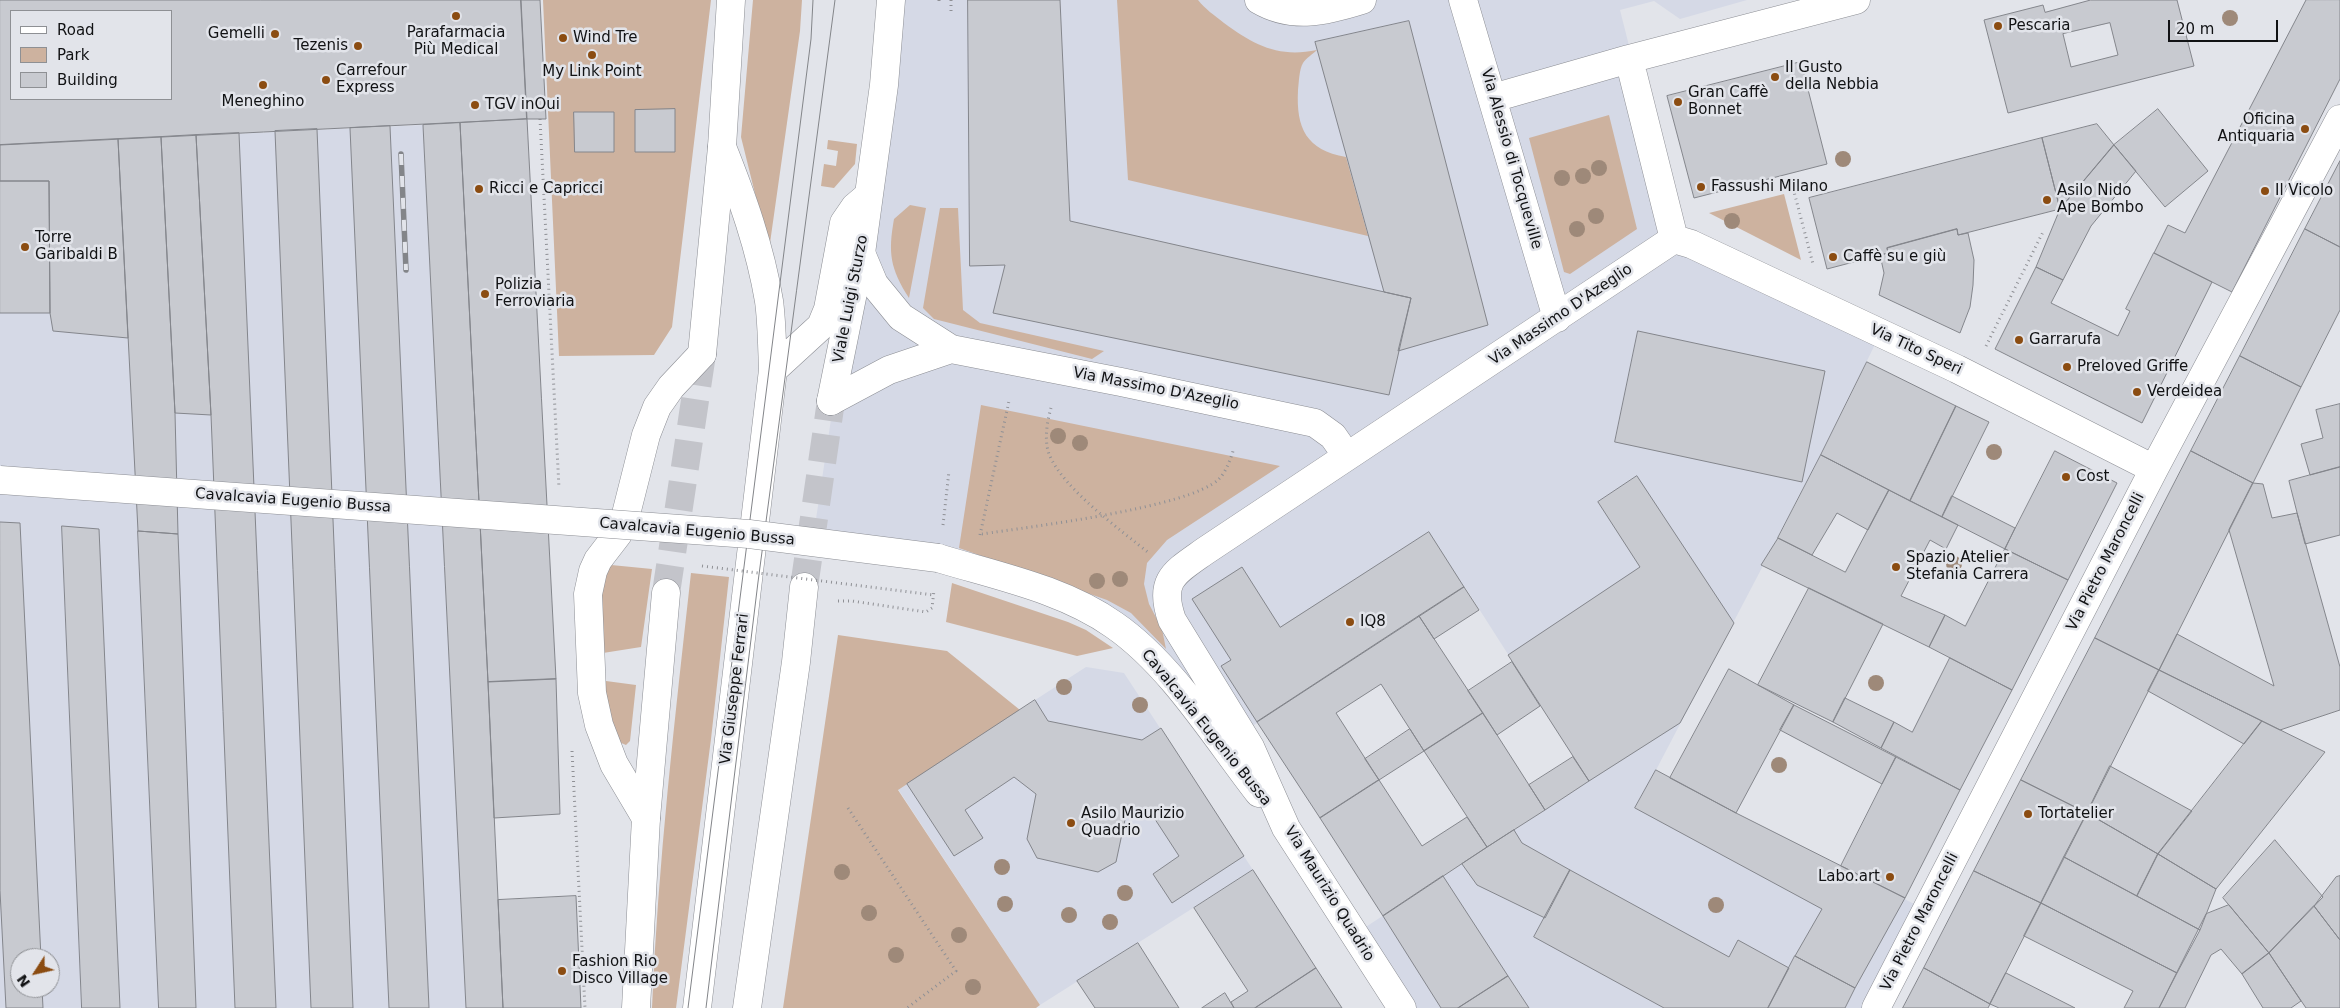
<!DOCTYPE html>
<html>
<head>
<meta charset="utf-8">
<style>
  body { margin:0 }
  #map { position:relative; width:2340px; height:1008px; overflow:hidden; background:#e2e4ea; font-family:"DejaVu Sans",sans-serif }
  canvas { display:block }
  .legend { position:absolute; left:10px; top:10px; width:162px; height:90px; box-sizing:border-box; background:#e2e4ea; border:1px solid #8e9094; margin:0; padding:6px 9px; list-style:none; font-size:15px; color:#111214 }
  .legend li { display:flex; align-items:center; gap:10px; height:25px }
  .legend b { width:25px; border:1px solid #8e9094 }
  .north { position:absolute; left:10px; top:948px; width:50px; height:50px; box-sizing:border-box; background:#e2e4ea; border:1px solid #8e9094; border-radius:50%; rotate:235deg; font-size:14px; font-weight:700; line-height:20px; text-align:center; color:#111214 }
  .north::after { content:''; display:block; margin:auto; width:18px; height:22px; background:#8b4c11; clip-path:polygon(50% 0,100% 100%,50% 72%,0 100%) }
  .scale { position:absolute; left:2168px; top:20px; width:110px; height:22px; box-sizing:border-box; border:2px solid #111214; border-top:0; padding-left:6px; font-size:15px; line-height:18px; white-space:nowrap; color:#111214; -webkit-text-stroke:4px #e2e4ea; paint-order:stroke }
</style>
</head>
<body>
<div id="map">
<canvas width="2340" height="1008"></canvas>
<ul class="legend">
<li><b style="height:6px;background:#fff"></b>Road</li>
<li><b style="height:14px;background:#cdb29f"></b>Park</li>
<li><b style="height:14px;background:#c8cad0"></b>Building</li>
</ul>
<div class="north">N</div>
<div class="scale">20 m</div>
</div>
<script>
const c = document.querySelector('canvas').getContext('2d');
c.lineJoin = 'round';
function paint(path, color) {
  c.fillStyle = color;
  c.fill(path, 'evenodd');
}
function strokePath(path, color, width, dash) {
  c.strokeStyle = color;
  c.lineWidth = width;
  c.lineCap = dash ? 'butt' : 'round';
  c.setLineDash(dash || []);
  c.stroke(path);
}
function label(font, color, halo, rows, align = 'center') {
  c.font = font + ' "DejaVu Sans",sans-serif';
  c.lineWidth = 5;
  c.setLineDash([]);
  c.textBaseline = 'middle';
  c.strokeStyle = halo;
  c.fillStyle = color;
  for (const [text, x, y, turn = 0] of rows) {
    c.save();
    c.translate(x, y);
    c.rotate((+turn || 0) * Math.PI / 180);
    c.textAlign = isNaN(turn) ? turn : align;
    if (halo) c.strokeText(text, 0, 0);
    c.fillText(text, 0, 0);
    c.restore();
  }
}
paint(new Path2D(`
  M 894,0 L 1747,0 L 1680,19 L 1654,1 L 1620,10 L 1677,236 L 1882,330 L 1821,455 L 1656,770 L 1736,813 L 1922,908 L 1872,1008 L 1402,1008 L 1355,934 L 1589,781 L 1465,587 L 1222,746 L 1186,695 L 1072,598 L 813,539 Z
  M 423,125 L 466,1008 L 0,1008 L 0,145 ZM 20,958 L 50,958 L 50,988 L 20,988 Z
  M 1086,667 L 1124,673 L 1253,870 L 1040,1005 L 898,789 Z`), '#d5d9e6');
paint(new Path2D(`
  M 543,0 L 711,0 L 672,327 L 654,355 L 559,356 ZM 635,110 L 675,110 L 675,151 L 635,152 ZM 575,112 L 614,112 L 614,152 L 575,152 Z
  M 753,0 L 802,0 L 800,31 L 769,250 L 741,137 Z
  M 1117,0 L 1198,0 C 1205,9 1214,15 1224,23 C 1254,45 1278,58 1317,50 C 1313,54 1306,58 1303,63 C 1299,70 1299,82 1298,90 C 1296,128 1306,150 1346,157 L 1368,236 L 1128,180 Z
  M 1609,115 L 1637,229 L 1570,274 L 1564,272 L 1529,138 Z
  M 828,140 L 857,144 L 855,164 L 834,188 L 821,186 L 824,164 L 836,166 L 838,151 L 827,149 Z
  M 1784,194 L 1801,260 L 1709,213 Z
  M 910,205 L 926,208 L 909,298 C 890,268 888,253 894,219 Z
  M 940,208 L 958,208 L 963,310 L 980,323 L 1104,351 L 1092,359 L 934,319 L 923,308 Z
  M 981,405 L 1280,466 L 1167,540 L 1147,563 L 1144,584 L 1149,604 L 1162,629 L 1166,649 L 1131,613 L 1107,600 L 959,548 Z
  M 601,564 L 652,569 L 641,647 L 603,653 Z
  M 691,573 L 729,577 L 711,739 L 676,1008 L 652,1008 C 658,862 675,717 691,573 Z
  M 952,583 L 1068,622 L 1086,630 L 1113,648 L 1077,656 L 946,622 Z
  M 838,635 L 947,651 L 1020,710 L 898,790 L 1040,1005 L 1036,1008 L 783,1008 Z
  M 606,681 L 636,685 L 630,741 L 626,745 L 619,742 L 606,706 Z`), '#cdb29f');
const building = new Path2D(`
  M 0,0 L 521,0 L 527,119 L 0,145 ZM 11,11 L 171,11 L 171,99 L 11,99 Z
  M 521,0 L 540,0 L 546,119 L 527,119 Z
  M 968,0 L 1060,0 L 1070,221 L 1411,298 L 1389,395 L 993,313 L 1005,265 L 970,266 Z
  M 2091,0 L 2177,0 L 2194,66 L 2008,113 L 1984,20 L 2043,5 L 2045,12 ZM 2110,23 L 2118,55 L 2071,67 L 2063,34 Z
  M 2340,0 L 2340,79 L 2232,292 L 2154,253 L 2168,225 L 2185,233 L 2306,0 Z
  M 1409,21 L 1488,325 L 1398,351 L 1411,298 L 1384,292 L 1315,42 Z
  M 1801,62 L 1827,164 L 1694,198 L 1667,96 Z
  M 675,109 L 675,152 L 635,152 L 635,110 Z
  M 2158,109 L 2208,171 L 2165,207 L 2114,145 Z
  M 574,112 L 614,112 L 614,152 L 575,152 Z
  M 527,119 L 556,679 L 488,682 L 460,123 Z
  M 460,123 L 488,682 L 503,1008 L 466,1008 L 423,125 Z
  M 2097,124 L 2114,145 L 2060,209 L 2042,138 Z
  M 390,126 L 429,1008 L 389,1008 L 350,128 Z
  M 317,129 L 353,1008 L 311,1008 L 275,131 Z
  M 239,133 L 276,1008 L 235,1008 L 211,415 L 196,135 Z
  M 196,135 L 211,415 L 175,413 L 161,137 Z
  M 161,137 L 175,413 L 178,534 L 138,531 L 118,139 Z
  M 2042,138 L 2060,209 L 1958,235 L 1957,229 L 1887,248 L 1888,253 L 1827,269 L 1809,198 Z
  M 118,139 L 128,338 L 53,331 L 50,313 L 49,181 L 0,181 L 0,145 Z
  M 2114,145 L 2136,171 L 2091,226 L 2063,280 L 2036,267 L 2060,209 Z
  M 2340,161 L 2340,247 L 2305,229 Z
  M 0,181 L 49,181 L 50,313 L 0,313 Z
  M 1957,229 L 1958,235 L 1968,233 L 1974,260 L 1973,285 L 1970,307 L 1960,333 L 1879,295 L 1884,273 L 1880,255 L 1888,253 L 1887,248 Z
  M 2305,229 L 2340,247 L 2340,310 L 2301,387 L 2240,356 Z
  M 2154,253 L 2212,282 L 2142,423 L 1995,349 L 2036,267 L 2063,280 L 2051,303 L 2118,336 L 2130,311 L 2126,309 Z
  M 1638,331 L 1825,371 L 1802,482 L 1615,442 Z
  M 2240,356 L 2301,387 L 2253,483 L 2191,451 Z
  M 1867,362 L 1956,406 L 1910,501 L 1821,455 Z
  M 2340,404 L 2340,467 L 2310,475 L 2301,444 L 2323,438 L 2316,410 Z
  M 1956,406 L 1989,422 L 1942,517 L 1910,501 Z
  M 2055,451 L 2117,483 L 2068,580 L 2005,549 Z
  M 2191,451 L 2253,483 L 2159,670 L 2095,638 Z
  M 1821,455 L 1889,490 L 1868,530 L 1837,513 L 1812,555 L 1778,538 Z
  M 2340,467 L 2340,535 L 2305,544 L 2289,481 Z
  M 1637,476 L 1734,623 L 1680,723 L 1589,781 L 1508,655 L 1640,567 L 1598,502 Z
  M 2253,483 L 2263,484 L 2272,518 L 2297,513 L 2340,667 L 2340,710 L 2280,730 L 2159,670 L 2177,634 L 2274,686 L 2229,530 Z
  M 1889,490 L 1958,525 L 1946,549 L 1930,540 L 1901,596 L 1945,615 L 1929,647 L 1761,565 L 1778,538 L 1845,572 Z
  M 1952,496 L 2015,528 L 2005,549 L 1942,517 Z
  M 0,522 L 20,523 L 41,958 L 20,958 L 20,988 L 42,988 L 43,1008 L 6,1008 L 0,891 Z
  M 62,526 L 99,529 L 120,1008 L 82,1008 Z
  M 138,531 L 178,534 L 196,1008 L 159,1008 Z
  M 1429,532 L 1464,587 L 1257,722 L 1221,666 L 1231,660 L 1192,599 L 1242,567 L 1280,627 Z
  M 2005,549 L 2068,580 L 2012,690 L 1929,647 L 1945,615 L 1965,626 Z
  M 1464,587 L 1479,610 L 1434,639 L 1419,616 Z
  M 1809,588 L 1883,624 L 1833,722 L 1758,685 Z
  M 1419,616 L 1483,713 L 1424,751 L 1381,684 L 1336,713 L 1379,780 L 1320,818 L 1257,722 Z
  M 2095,638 L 2159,670 L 2087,813 L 2021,780 Z
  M 1950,658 L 2012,690 L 1960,790 L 1881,748 L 1894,722 L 1912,732 Z
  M 1512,662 L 1540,706 L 1497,735 L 1468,691 Z
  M 1729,669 L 1794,705 L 1736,813 L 1670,778 Z
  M 2159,670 L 2262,721 L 2244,744 L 2148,691 Z
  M 556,679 L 560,814 L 494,818 L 488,682 Z
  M 1845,698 L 1894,722 L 1881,748 L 1833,722 Z
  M 1035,700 L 1048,721 L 1142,740 L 1161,728 L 1244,856 L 1172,903 L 1153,874 L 1179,856 L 1149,810 L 1126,815 L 1116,862 L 1098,872 L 1037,858 L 1027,839 L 1036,794 L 1014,777 L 965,810 L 983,838 L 954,856 L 907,784 Z
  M 1794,705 L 1896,757 L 1882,784 L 1780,730 Z
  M 1483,713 L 1545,810 L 1487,847 L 1424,751 Z
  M 2262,721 L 2325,752 L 2216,889 L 2158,854 Z
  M 1410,729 L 1424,751 L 1379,780 L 1365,759 Z
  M 1573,757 L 1589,781 L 1545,810 L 1529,785 Z
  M 1896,757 L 1960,790 L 1905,898 L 1841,866 Z
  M 2110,766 L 2192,811 L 2158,854 L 2087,813 Z
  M 1656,770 L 1736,813 L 1905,898 L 1855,988 L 1795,956 L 1822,909 L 1635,808 Z
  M 1379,780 L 1422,846 L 1467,817 L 1487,847 L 1383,916 L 1320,818 Z
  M 2021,780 L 2087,813 L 2041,903 L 1974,871 Z
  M 2087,813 L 2158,854 L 2137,896 L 2064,857 Z
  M 1514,830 L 1522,843 L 1570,870 L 1545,918 L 1477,885 L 1462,864 Z
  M 2275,840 L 2323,897 L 2269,953 L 2223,898 Z
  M 2158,854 L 2216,889 L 2200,930 L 2137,896 Z
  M 2064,857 L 2200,930 L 2177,973 L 2041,903 Z
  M 1253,870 L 1316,968 L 1255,1008 L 1234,1008 L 1231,1002 L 1248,991 L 1194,908 Z
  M 1570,870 L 1729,957 L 1738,940 L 1789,968 L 1768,1008 L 1664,1008 L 1534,937 Z
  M 1974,871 L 2041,903 L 1990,1004 L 1924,968 Z
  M 1443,876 L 1508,976 L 1458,1008 L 1441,1008 L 1383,916 Z
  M 2340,876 L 2340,940 L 2314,906 L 2336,877 Z
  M 576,896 L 581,1008 L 503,1008 L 498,900 Z
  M 2041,903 L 2177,973 L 2159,1008 L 2124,1008 L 2133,991 L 2024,936 Z
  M 2229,905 L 2269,953 L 2242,974 L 2221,949 L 2211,955 L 2185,1008 L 2159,1008 L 2206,914 Z
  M 2314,906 L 2340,940 L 2340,1008 L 2306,1008 L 2269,953 Z
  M 1138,943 L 1179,1008 L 1095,1008 L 1077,981 Z
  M 2269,953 L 2301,1001 L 2291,1008 L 2263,1008 L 2242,974 Z
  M 1795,956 L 1855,988 L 1845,1008 L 1768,1008 Z
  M 1316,968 L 1342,1008 L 1255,1008 Z
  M 1924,968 L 1990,1004 L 1988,1008 L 1903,1008 Z
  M 2006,973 L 2075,1008 L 1999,1008 L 1990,1004 Z
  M 1508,976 L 1529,1008 L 1458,1008 Z
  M 1225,993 L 1234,1008 L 1202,1008 Z`);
paint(building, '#c8cad0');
strokePath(building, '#84868c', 1);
strokePath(new Path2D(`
  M 804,587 L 831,401
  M 666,593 L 702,354`), '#c3c4ca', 28, [28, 14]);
const minor = new Path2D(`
  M 1259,0 C 1293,20 1327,11 1362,0
  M 1463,0 L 1557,318
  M 1629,59 L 1674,239
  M 1493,98 L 1629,59 L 1856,0
  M 1674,239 L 1691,244 L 1957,369 L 2154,469
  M 861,253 L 874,284 L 901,317 L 951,349 L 1121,382 L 1315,423 L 1333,436 L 1347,456
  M 773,370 L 821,326 L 828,309 L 844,223 L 855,207 L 868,196
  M 831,401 L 889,370 L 951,349
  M 938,558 C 997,576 1063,589 1114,625 C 1172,665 1216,738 1259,793
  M 646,818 L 614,764 L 599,725 L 592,693 L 588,594 L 593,571 L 598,560 L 618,534 L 625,518 L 646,435 L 657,407 L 671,387 L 702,354
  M 697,1008 L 773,370 C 772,347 772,323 769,301 C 760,247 742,197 722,147
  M 1402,1008 L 1286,828 L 1250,747 L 1172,620 C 1158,580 1174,573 1205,551 L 1674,239
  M 1876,1008 L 2154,469 L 2340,119`);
const major = new Path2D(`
  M 702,354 L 722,147 L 731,0
  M 831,401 L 861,253 L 884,85 L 891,0
  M 636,1008 L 646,818 L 666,593
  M 747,1008 L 796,662 L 804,587`);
strokePath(minor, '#8c8e94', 29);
strokePath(major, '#8c8e94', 29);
strokePath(new Path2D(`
  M 939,0 L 939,3
  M 951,0 L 951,11
  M 540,119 L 559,488
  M 1792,184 L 1813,264
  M 1986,346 L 2044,230
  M 1051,408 C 1047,422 1044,440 1049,454 C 1063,489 1121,530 1150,554
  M 943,525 L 949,471
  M 982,534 C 1028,527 1189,508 1219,479 C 1226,472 1231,458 1234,448
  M 980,535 L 1009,401
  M 838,601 L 852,601 L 926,612 L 932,608 L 934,590
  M 572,751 L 585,1008
  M 848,808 L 956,971 L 907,1008`), '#8f9095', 3, [1, 4]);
strokePath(minor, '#fff', 28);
strokePath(major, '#fff', 28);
strokePath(new Path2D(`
  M 688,1008 L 811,39 L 813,0
  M 706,1008 L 758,582 L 835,0`), '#838589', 1);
const rail = new Path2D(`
  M 401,154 L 406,270`);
strokePath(rail, '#838589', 5.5);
strokePath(rail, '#e2e4ea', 4, [11]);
const minorBridge = new Path2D(`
  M 0,480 L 749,534 L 938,558`);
strokePath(minorBridge, '#8c8e94', 29, []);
strokePath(new Path2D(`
  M 702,566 L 934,595`), '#8f9095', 3, [1, 4]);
strokePath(minorBridge, '#fff', 28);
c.fillStyle = '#9e8979';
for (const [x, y] of [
  [2230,18],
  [1843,159],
  [1599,168],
  [1583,176],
  [1562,178],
  [1596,216],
  [1732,221],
  [1577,229],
  [1058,436],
  [1080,443],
  [1994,452],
  [1954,564],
  [1120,579],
  [1097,581],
  [1876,683],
  [1064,687],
  [1140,705],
  [1779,765],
  [1002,867],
  [842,872],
  [1125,893],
  [1005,904],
  [1716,905],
  [869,913],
  [1069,915],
  [1110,922],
  [959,935],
  [896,955],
  [973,987]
]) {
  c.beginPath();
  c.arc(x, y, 8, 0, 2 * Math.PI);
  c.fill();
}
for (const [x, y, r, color] of [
  [456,16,5,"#8b4c11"],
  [1998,26,5,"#8b4c11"],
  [275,34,5,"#8b4c11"],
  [563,38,5,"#8b4c11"],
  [358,46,5,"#8b4c11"],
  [592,55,5,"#8b4c11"],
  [1775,77,5,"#8b4c11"],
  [326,80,5,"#8b4c11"],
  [263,85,5,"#8b4c11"],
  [1678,102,5,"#8b4c11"],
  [475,105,5,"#8b4c11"],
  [2305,129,5,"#8b4c11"],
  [1701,187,5,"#8b4c11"],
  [479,189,5,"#8b4c11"],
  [2265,191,5,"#8b4c11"],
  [2047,200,5,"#8b4c11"],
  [25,247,5,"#8b4c11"],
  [1833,257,5,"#8b4c11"],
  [485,294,5,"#8b4c11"],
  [2019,340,5,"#8b4c11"],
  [2067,367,5,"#8b4c11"],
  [2137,392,5,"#8b4c11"],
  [2066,477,5,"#8b4c11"],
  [1896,567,5,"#8b4c11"],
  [1350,622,5,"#8b4c11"],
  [2028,814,5,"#8b4c11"],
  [1071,823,5,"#8b4c11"],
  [1890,877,5,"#8b4c11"],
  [562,971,5,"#8b4c11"]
]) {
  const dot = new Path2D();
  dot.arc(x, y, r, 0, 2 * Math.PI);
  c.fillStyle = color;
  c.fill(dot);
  strokePath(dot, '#e2e4ea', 2);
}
label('15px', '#111214', '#e2e4ea', [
  ["Pescaria",2008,26],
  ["Parafarmacia",456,33,"center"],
  ["Più Medical",456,50,"center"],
  ["Gemelli",265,34,"right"],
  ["Wind Tre",573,38],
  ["Tezenis",348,46,"right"],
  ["Il Gusto",1785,68],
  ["della Nebbia",1785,85],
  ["Carrefour",336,71],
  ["Express",336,88],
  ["My Link Point",592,72,"center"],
  ["Gran Caffè",1688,93],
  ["Bonnet",1688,110],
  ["Meneghino",263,102,"center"],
  ["TGV inOui",485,105],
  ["Oficina",2295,120,"right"],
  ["Antiquaria",2295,137,"right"],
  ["Fassushi Milano",1711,187],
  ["Ricci e Capricci",489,189],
  ["Asilo Nido",2057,191],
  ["Ape Bombo",2057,208],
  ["Il Vicolo",2275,191],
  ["Torre",35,238],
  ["Garibaldi B",35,255],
  ["Caffè su e giù",1843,257],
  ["Polizia",495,285],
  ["Ferroviaria",495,302],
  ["Garrarufa",2029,340],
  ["Preloved Griffe",2077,367],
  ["Verdeidea",2147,392],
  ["Cost",2076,477],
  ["Spazio Atelier",1906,558],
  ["Stefania Carrera",1906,575],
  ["IQ8",1360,622],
  ["Asilo Maurizio",1081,814],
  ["Quadrio",1081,831],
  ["Tortatelier",2038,814],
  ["Labo.art",1880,877,"right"],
  ["Fashion Rio",572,962],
  ["Disco Village",572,979]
], 'left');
label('15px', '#111214', '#e2e4ea', [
  ["Via Alessio di Tocqueville",1511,159,74],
  ["Viale Luigi Sturzo",851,299,-79],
  ["Via Massimo D'Azeglio",1561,315,-34],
  ["Via Tito Speri",1916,350,25],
  ["Via Massimo D'Azeglio",1156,389,11],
  ["Cavalcavia Eugenio Bussa",293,501,4],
  ["Cavalcavia Eugenio Bussa",697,532,5],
  ["Via Pietro Maroncelli",2106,562,-63],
  ["Via Giuseppe Ferrari",735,689,-83],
  ["Cavalcavia Eugenio Bussa",1206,728,51],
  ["Via Maurizio Quadrio",1329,894,58],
  ["Via Pietro Maroncelli",1920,922,-63]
]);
</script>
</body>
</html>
